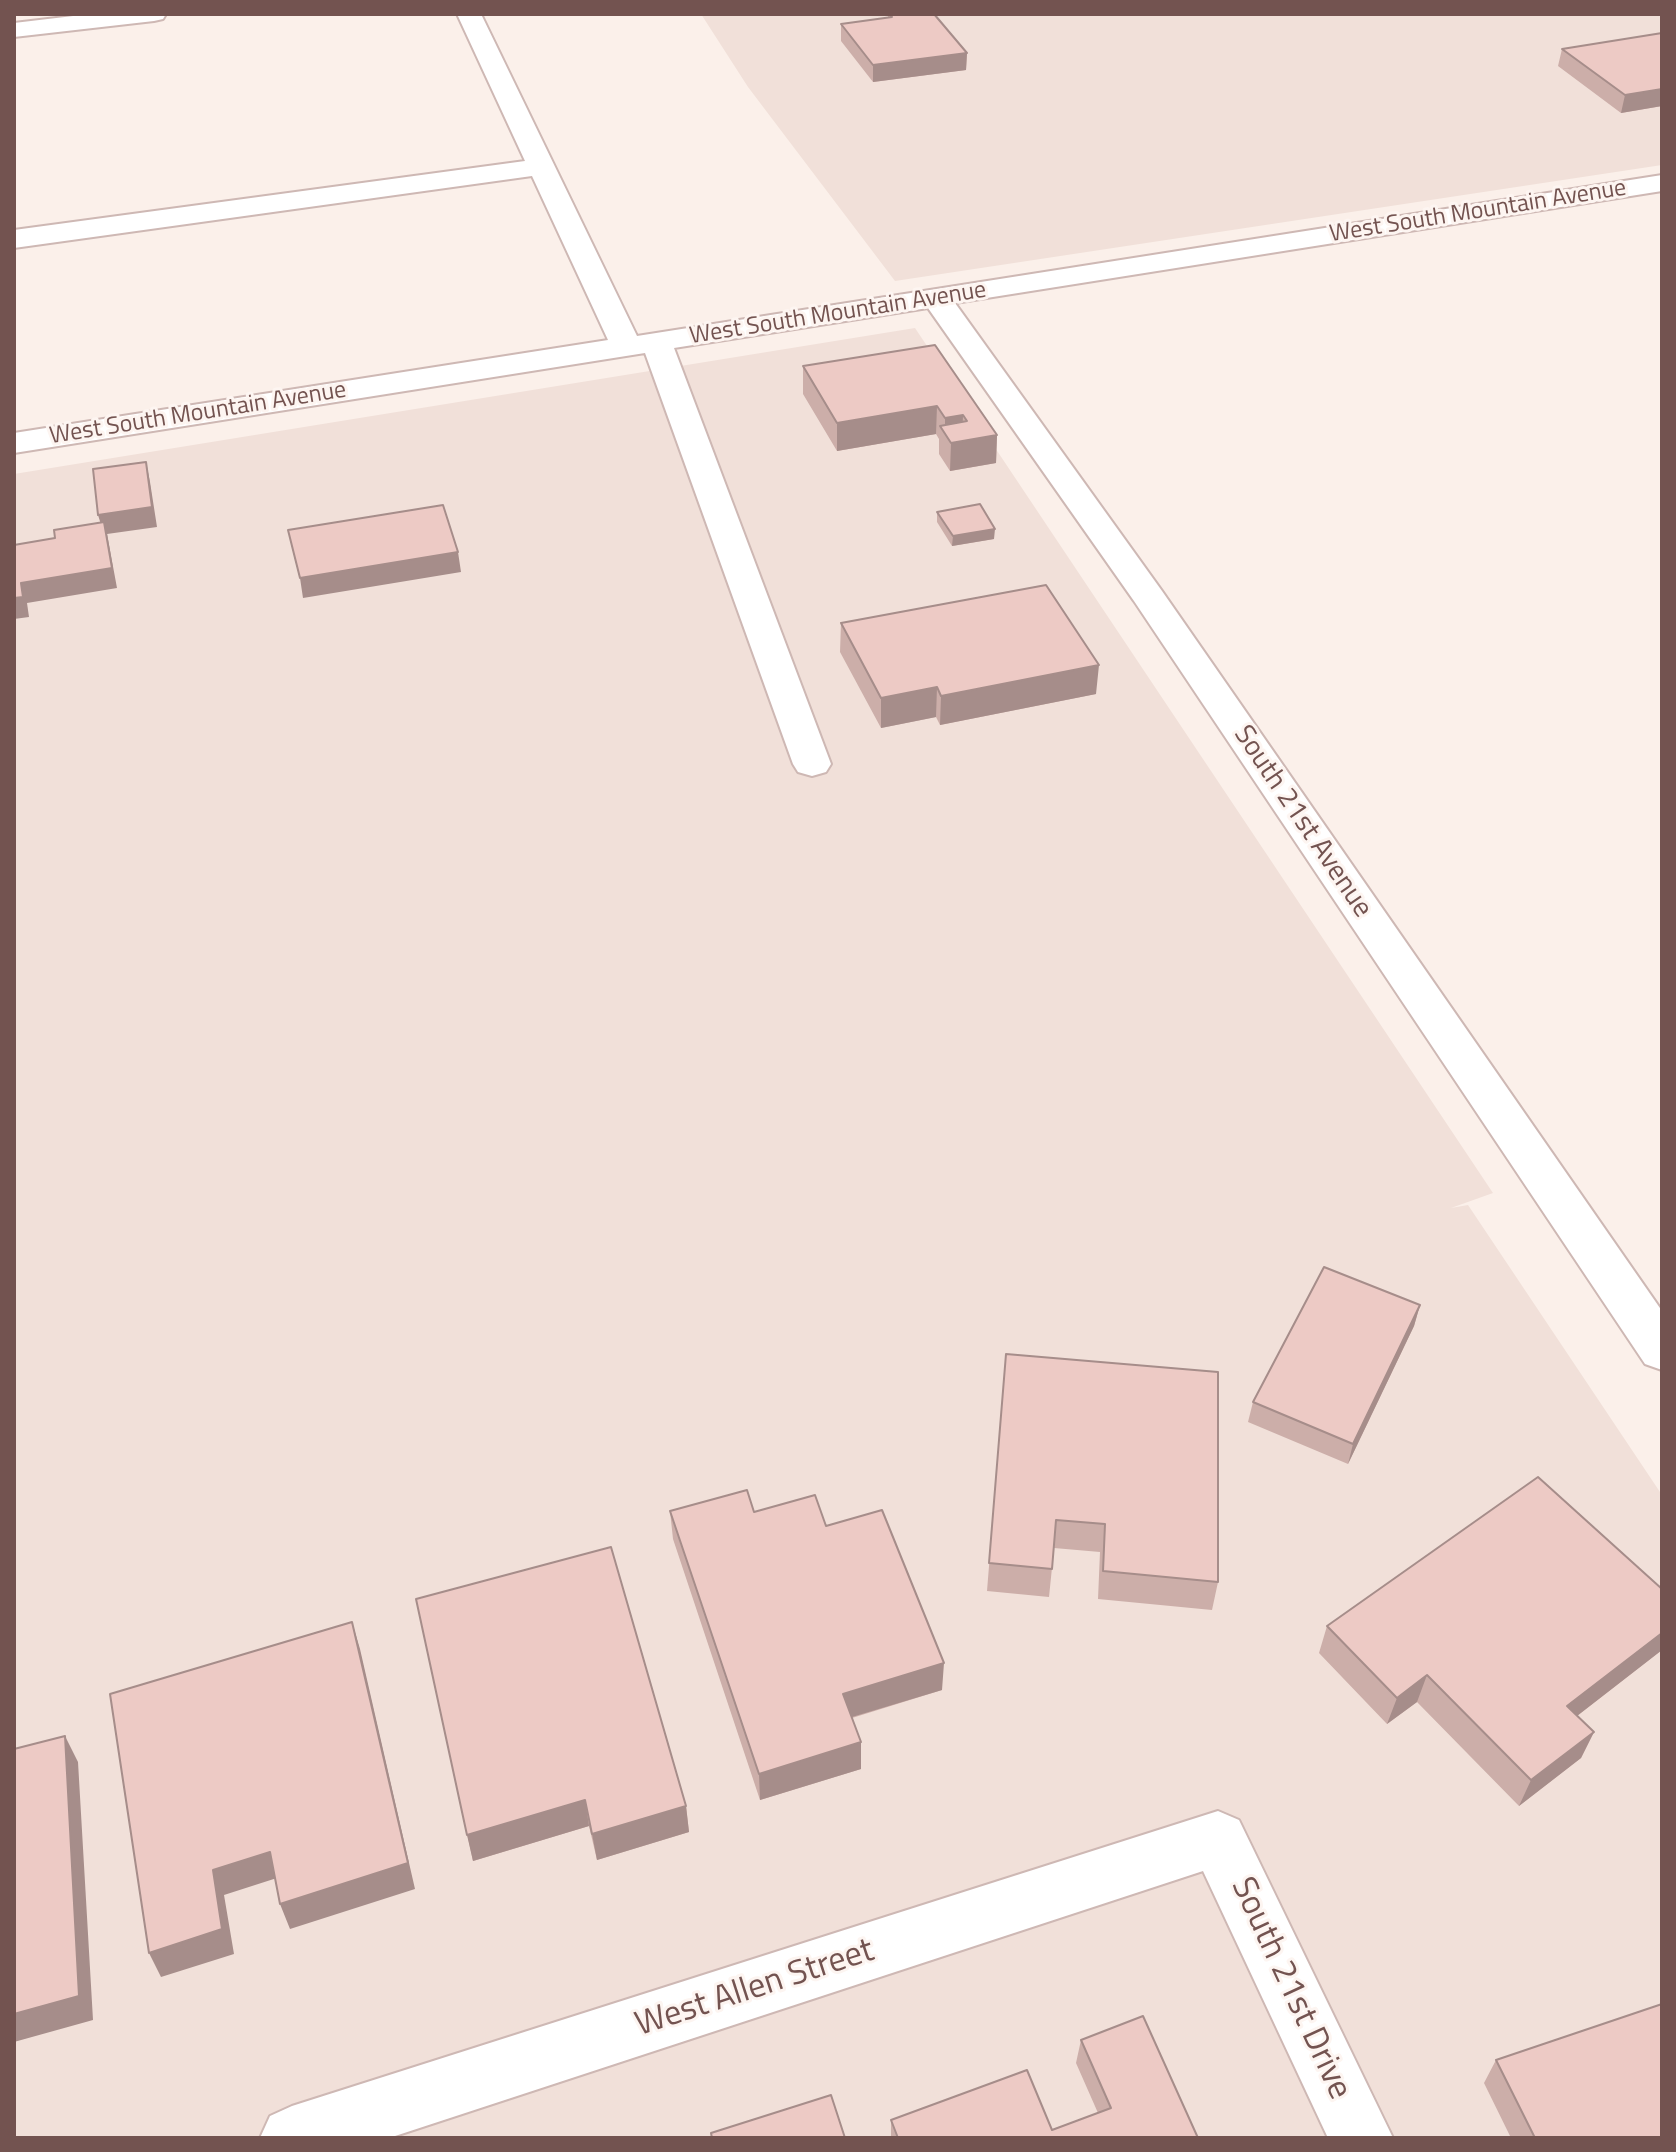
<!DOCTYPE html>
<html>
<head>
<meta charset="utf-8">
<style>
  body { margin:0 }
  #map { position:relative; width:1676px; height:2152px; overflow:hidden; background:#fbf0ea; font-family:"Titillium Web",sans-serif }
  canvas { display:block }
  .frame { position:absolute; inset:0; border:16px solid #735350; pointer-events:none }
</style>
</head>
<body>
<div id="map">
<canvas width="1676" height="2152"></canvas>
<div class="frame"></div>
</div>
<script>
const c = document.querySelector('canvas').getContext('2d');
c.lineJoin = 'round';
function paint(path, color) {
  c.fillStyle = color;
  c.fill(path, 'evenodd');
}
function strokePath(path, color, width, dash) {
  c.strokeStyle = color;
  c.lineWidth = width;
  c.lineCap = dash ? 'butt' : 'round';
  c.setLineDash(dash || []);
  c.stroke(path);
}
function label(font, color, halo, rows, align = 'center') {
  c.font = font + ' "Titillium Web",sans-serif';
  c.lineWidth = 6;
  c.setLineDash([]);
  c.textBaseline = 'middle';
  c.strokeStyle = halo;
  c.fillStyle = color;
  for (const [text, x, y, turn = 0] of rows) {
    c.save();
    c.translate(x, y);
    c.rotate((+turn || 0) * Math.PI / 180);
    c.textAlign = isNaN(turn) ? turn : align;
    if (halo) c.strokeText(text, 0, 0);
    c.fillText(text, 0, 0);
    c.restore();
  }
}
paint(new Path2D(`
  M 701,14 L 1662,14 L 1662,165 L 895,281 L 748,87 Z
  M 915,328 L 1493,1193 L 1451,1208 L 1468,1205 L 1662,1495 L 1662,2138 L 14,2138 L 14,474 Z`), '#f1e0d9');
const minor = new Path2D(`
  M 90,14 L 166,14 L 163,19 L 154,21 L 14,37 L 14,23 Z
  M 457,14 L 481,14 L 637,336 L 1662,175 L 1662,191 L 955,303 L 1162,591 L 1662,1311 L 1662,1370 L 1645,1364 L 1134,601 L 928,308 L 674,348 L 831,764 L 826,772 L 812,776 L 798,772 L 793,764 L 645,353 L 14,453 L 14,433 L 608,340 L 532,176 L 14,248 L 14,230 L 525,161 Z
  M 1218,1811 L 1239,1820 L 1393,2138 L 1328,2138 L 1203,1871 L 389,2138 L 260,2138 L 270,2116 L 292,2106 Z`);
strokePath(minor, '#ceb8b4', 4);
paint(minor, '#fff');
paint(new Path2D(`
  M 888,14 L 967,53 L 966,70 L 873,82 L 841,41 L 841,24 L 888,18 Z
  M 1662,33 L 1662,106 L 1621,113 L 1558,66 L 1562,49 Z
  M 935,345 L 997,435 L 996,463 L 950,471 L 939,454 L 939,439 L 936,434 L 837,451 L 803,394 L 803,366 Z
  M 937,512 L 994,539 L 952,546 L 937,522 Z
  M 841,623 L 1096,694 L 940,725 L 936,717 L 881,728 L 840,652 Z
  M 1420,1305 L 1414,1326 L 1348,1464 L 1248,1422 L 1253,1402 Z
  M 1006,1354 L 1218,1582 L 1212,1610 L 1098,1599 L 1100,1552 L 1054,1548 L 1049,1597 L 987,1591 Z
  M 670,1511 L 754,1512 L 826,1526 L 942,1690 L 852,1718 L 861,1769 L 760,1800 L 673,1539 Z
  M 1662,1589 L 1662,1650 L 1577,1716 L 1594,1732 L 1581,1758 L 1519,1806 L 1417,1702 L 1387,1724 L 1319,1653 L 1327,1626 Z
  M 416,1599 L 686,1806 L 689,1832 L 597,1860 L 589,1826 L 473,1861 Z
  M 1081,2040 L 1198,2138 L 891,2138 L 891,2120 L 1052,2130 L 1098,2113 L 1076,2063 Z
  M 1496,2060 L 1662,2138 L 1511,2138 L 1484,2083 Z`), '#ccaea9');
paint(new Path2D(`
  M 967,53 L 966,70 L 873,82 L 873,65 Z
  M 1662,89 L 1662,106 L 1621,113 L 1625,95 Z
  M 937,406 L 936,434 L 837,451 L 837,423 Z
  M 963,415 L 962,441 L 997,435 L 996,463 L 950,471 L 951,443 L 945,433 L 945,418 Z
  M 146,462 L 150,482 L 157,527 L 107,534 L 117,588 L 27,603 L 29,617 L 14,619 L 14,598 L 21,583 L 104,534 L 98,515 Z
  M 995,529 L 994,539 L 952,546 L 953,536 Z
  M 458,552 L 461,572 L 303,598 L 300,578 Z
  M 1099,665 L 1096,694 L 940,725 L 941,696 Z
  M 937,687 L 936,717 L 881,728 L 881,698 Z
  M 1420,1305 L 1414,1326 L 1348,1464 L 1353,1444 Z
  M 352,1622 L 360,1649 L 415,1889 L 290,1929 L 280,1904 Z
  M 1662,1633 L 1662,1650 L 1555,1733 L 1567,1706 Z
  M 944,1663 L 942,1690 L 842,1720 L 843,1694 Z
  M 1427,1675 L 1417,1702 L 1387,1724 L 1397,1698 Z
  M 1594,1732 L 1581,1758 L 1519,1806 L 1531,1780 Z
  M 65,1736 L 78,1762 L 93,2020 L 14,2042 L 14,2014 Z
  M 861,1742 L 861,1769 L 760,1800 L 759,1774 Z
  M 585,1800 L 589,1826 L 473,1861 L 467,1835 Z
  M 686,1806 L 689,1832 L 597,1860 L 592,1834 Z
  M 270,1852 L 280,1877 L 224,1895 L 234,1954 L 161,1977 L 149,1953 L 213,1870 Z`), '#a68d8a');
const building = new Path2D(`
  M 889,14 L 934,14 L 967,53 L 873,65 L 841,24 L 892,17 Z
  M 1662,33 L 1662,89 L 1625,95 L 1562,49 Z
  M 935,345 L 997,435 L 951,443 L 940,426 L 967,421 L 963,415 L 945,418 L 937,406 L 837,423 L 803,366 Z
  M 146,462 L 152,507 L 98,515 L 93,469 Z
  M 980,504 L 995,529 L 953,536 L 937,512 Z
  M 443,505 L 458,552 L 300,578 L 288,530 Z
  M 104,522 L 112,568 L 21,583 L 23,597 L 14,598 L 14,545 L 55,538 L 54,530 Z
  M 1046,585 L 1099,665 L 941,696 L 937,687 L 881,698 L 841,623 Z
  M 1324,1267 L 1420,1305 L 1353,1444 L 1253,1402 Z
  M 1006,1354 L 1218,1372 L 1218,1582 L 1103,1571 L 1105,1524 L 1056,1520 L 1052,1569 L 989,1563 Z
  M 1538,1477 L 1662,1589 L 1662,1633 L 1567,1706 L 1594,1732 L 1531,1780 L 1427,1675 L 1397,1698 L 1327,1626 Z
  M 747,1490 L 754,1512 L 815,1495 L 826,1526 L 882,1510 L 944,1663 L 843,1694 L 861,1742 L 759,1774 L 670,1511 Z
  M 611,1547 L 686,1806 L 592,1834 L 585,1800 L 467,1835 L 416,1599 Z
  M 352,1622 L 408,1863 L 280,1904 L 270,1852 L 213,1870 L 222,1929 L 149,1953 L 110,1694 Z
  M 65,1736 L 79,1996 L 14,2014 L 14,1749 Z
  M 1662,2004 L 1662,2138 L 1535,2138 L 1496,2060 Z
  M 1143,2016 L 1198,2138 L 898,2138 L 891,2120 L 1027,2070 L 1052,2130 L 1111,2108 L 1081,2040 Z
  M 831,2095 L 845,2138 L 712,2138 L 711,2133 Z`);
paint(building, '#edcac5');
strokePath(building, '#a68d8a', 2);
label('24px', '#735350', '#fdf5f1', [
  ["West South Mountain Avenue",1478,212,-9],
  ["West South Mountain Avenue",838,314,-9],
  ["West South Mountain Avenue",198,414,-9]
]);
label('28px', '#735350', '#fdf5f1', [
  ["South 21st Avenue",1302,822,56]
]);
label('34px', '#735350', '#fdf5f1', [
  ["West Allen Street",755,1989,-18],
  ["South 21st Drive",1290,1989,65]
]);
</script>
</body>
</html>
